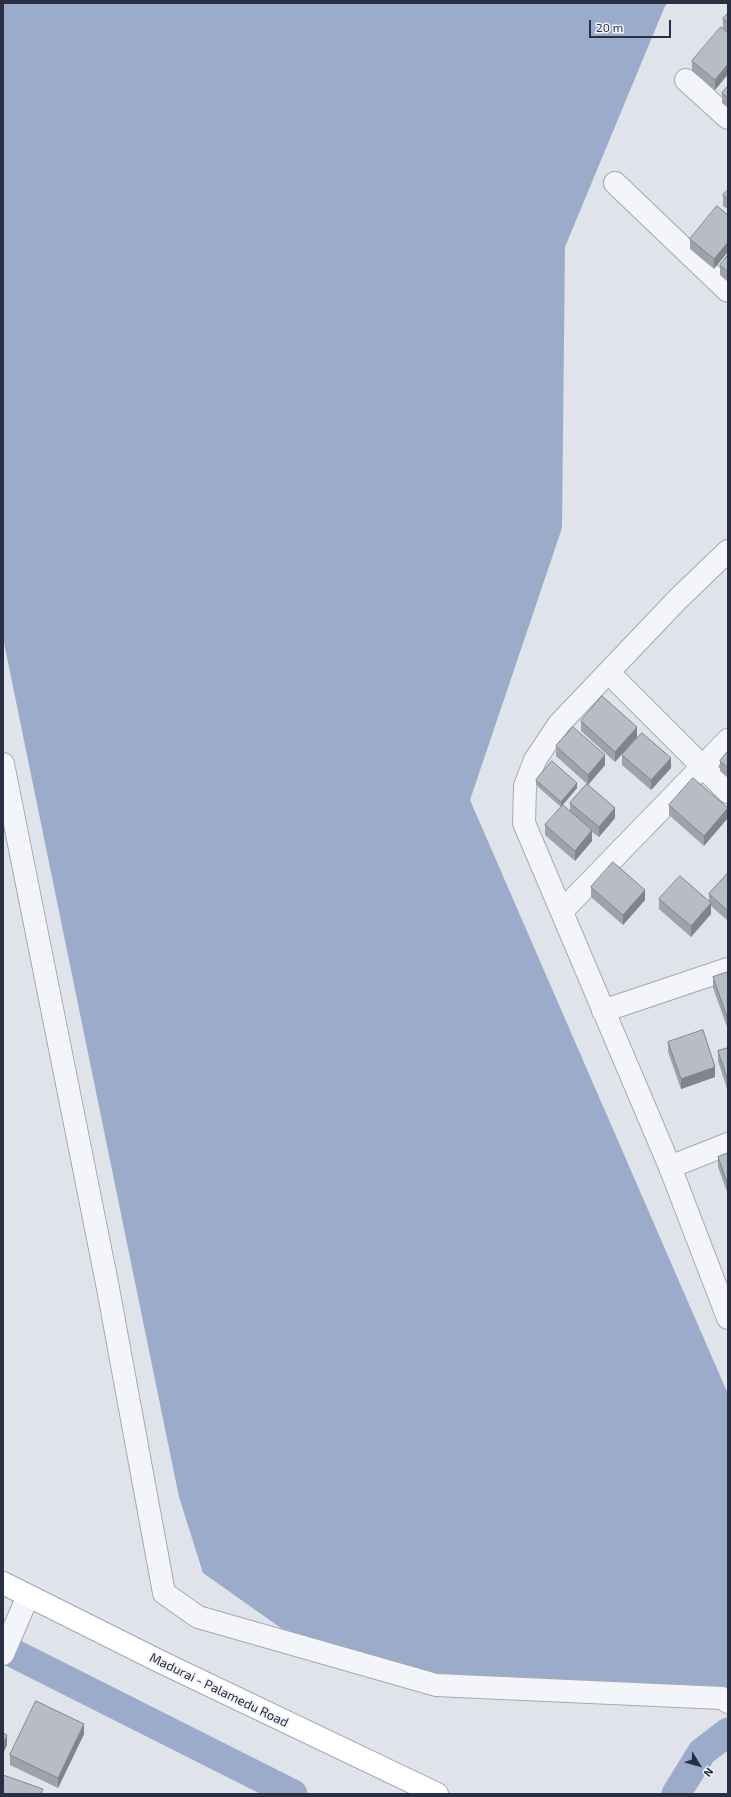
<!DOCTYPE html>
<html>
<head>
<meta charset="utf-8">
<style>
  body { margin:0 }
  #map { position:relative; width:731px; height:1797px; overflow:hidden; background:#e1e3ea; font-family:"Exo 2",sans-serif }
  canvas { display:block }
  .frame { position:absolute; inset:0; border:4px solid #292f42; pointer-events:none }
  .north { position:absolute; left:679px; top:1745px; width:40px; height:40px; -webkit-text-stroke:3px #f1f2f7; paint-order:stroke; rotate:127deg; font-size:11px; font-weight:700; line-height:16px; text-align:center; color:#292f42 }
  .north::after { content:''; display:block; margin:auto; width:14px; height:18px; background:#292f42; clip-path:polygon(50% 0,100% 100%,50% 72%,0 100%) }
  .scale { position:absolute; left:589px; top:20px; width:82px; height:18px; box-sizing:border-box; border:2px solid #292f42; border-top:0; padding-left:5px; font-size:12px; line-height:14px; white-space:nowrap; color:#292f42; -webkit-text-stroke:3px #f1f2f7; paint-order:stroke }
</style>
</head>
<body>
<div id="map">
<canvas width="731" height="1797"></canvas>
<div class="frame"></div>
<div class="north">N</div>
<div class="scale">20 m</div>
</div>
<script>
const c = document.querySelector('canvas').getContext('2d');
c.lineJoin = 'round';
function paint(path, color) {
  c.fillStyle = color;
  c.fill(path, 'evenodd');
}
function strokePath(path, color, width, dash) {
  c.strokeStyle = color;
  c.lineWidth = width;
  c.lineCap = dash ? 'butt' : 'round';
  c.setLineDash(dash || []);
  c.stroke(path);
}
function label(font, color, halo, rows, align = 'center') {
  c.font = font + ' "Exo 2",sans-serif';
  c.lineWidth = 3;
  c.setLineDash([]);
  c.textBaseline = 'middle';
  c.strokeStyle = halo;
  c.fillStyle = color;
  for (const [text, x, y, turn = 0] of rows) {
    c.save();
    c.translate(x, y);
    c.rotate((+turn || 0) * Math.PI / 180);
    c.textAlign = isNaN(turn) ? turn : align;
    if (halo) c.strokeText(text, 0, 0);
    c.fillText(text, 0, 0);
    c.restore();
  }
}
paint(new Path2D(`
  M 3,3 L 668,3 L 665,6 L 565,247 L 562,528 L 470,800 L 728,1394 L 728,1698 L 459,1692 L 305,1645 L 203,1573 L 179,1497 L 3,638 Z`), '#9bacca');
strokePath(new Path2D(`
  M 3,1648 L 293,1794
  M 676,1794 L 702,1752 L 728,1732`), '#9bacca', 29);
const street = new Path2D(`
  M 686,80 L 728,118
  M 615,183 L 728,291
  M 728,551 L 678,599 L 559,724 L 535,760 L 525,786 L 524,823 L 670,1167 L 728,1318
  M 609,673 L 728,792
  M 3,764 L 107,1283 L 164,1593 L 198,1617 L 436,1685 L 722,1698 L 728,1702
  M 562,911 L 728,740
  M 603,1011 L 728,969
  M 670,1167 L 728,1144
  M 3,1654 L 28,1596`);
const primary = new Path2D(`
  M 3,1583 L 161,1662 L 437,1794`);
strokePath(street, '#a6a9b4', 24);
strokePath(primary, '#a0a6b6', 24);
strokePath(street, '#f4f5f8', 22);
strokePath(primary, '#fff', 22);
paint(new Path2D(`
  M 728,13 L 728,33 L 723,29 L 723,19 Z
  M 728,33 L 728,74 L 715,90 L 692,71 L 692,61 Z
  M 728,86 L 728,108 L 722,103 L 722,93 Z
  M 728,190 L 728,209 L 723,206 L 723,195 Z
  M 728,215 L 714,269 L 690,249 L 690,239 Z
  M 728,255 L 728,282 L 720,275 L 720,265 Z
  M 581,721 L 637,737 L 615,762 L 581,731 Z
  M 556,746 L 605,765 L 588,785 L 615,818 L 599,837 L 592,832 L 592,841 L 575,861 L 545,835 L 545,825 L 570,811 L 570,803 L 587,784 L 556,756 Z
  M 728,751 L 728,778 L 720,771 L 720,761 Z
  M 622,755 L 671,768 L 651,790 L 622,765 Z
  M 536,780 L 577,788 L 561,807 L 536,785 Z
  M 669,805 L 728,808 L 704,846 L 669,815 Z
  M 728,873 L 728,921 L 711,906 L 711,914 L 691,937 L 659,909 L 659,899 L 709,902 L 709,894 Z
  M 591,887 L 645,900 L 623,925 L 591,897 Z
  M 728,972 L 728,1027 L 727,1027 L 713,988 L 713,977 Z
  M 668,1042 L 715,1077 L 681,1089 L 668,1052 Z
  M 728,1048 L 728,1092 L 718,1061 L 718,1051 Z
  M 728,1153 L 728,1195 L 718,1167 L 718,1157 Z
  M 84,1734 L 58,1788 L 10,1765 L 10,1755 Z`), '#9ea2ab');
paint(new Path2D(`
  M 728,64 L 728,74 L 715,90 L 715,80 Z
  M 728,242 L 728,252 L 714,269 L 714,259 Z
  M 637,727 L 637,737 L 615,762 L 615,752 Z
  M 605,755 L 605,765 L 588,785 L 588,775 Z
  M 671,758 L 671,768 L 651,790 L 651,780 Z
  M 577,783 L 577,788 L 561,807 L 561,802 Z
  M 615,808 L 615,818 L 599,837 L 599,827 Z
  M 728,808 L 728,818 L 704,846 L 704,836 Z
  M 592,830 L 592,841 L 575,861 L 575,851 Z
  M 645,890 L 645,900 L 623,925 L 623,915 Z
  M 711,903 L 711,914 L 691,937 L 691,926 Z
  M 727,1017 L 728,1017 L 728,1027 L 727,1027 Z
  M 715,1067 L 715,1077 L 681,1089 L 681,1079 Z
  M 84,1724 L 84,1734 L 58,1788 L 58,1778 Z
  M 7,1735 L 7,1745 L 3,1754 L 3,1744 Z`), '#81848b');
const building = new Path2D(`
  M 728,13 L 728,22 L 723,19 Z
  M 721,27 L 728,33 L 728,64 L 715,80 L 692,61 Z
  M 728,86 L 728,98 L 722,93 Z
  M 728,190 L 728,199 L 723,195 Z
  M 717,206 L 728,215 L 728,242 L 714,259 L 690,239 Z
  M 728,255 L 728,272 L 720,265 Z
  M 602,696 L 637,727 L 615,752 L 581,721 Z
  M 573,727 L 605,755 L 588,775 L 556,746 Z
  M 642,733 L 671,758 L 651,780 L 622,755 Z
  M 728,751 L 728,768 L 720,761 Z
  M 552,761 L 577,783 L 561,802 L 536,780 Z
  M 693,778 L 728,808 L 704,836 L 669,805 Z
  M 587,784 L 615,808 L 599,827 L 570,803 Z
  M 563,805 L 592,830 L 575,851 L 545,825 Z
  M 613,862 L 645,890 L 623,915 L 591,887 Z
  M 728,873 L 728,911 L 709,894 Z
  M 680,876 L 711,903 L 691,926 L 659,899 Z
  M 728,972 L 728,1017 L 727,1017 L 713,977 Z
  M 703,1030 L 715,1067 L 681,1079 L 668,1042 Z
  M 728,1048 L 728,1081 L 718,1051 Z
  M 728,1153 L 728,1185 L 718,1157 Z
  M 36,1701 L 84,1724 L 58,1778 L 10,1755 Z
  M 3,1733 L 7,1735 L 3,1744 Z
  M 3,1775 L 43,1789 L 41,1794 L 3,1794 Z`);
paint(building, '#b8bcc7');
strokePath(building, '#81848b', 1);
label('13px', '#292f42', '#f1f2f7', [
  ["Madurai - Palamedu Road",219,1690,26]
]);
</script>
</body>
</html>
